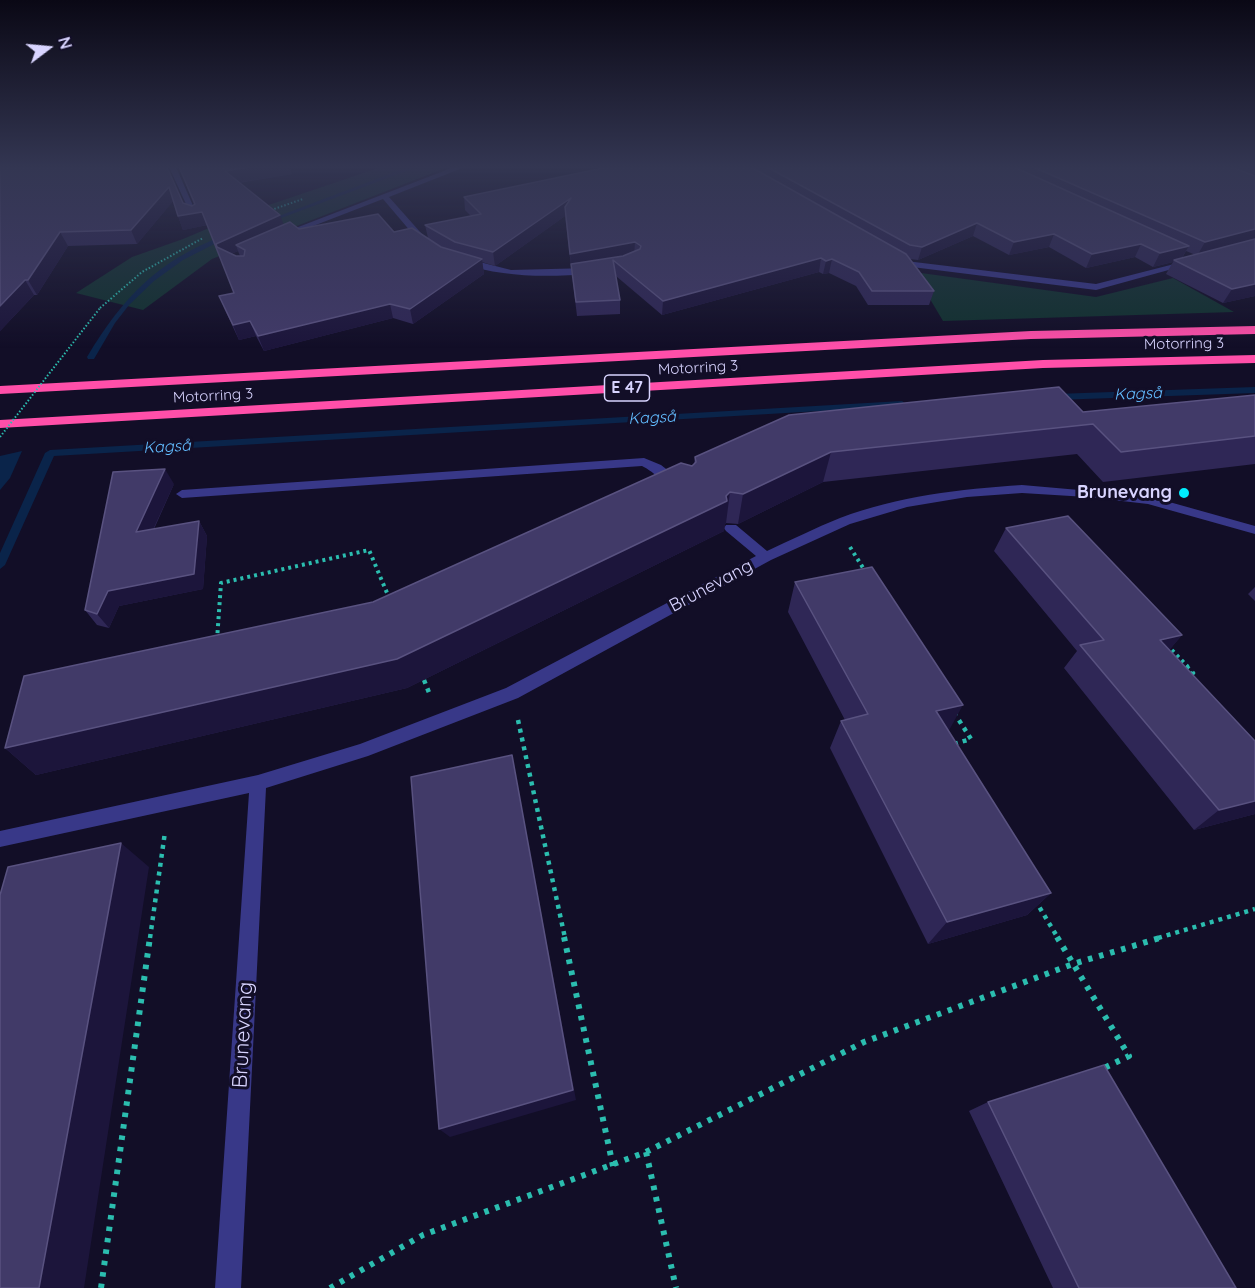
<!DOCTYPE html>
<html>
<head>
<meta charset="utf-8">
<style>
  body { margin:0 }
  #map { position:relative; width:1255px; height:1288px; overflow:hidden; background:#120e27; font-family:Quicksand,sans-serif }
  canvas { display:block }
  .north { position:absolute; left:18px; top:18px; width:60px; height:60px; -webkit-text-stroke:4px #120e27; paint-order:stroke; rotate:74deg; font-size:16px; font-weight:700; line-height:24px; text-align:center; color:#d8d4ff }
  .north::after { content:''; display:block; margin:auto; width:21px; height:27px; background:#d8d4ff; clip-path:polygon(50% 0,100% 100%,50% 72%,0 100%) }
</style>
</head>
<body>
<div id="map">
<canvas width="1255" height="1288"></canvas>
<div class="north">N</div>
</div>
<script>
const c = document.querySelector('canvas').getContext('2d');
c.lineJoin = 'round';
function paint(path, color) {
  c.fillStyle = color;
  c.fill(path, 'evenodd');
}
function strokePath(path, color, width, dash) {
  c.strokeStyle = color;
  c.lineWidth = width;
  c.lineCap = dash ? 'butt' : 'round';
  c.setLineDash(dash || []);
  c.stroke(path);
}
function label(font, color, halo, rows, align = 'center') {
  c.font = font + ' Quicksand,sans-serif';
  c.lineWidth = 6;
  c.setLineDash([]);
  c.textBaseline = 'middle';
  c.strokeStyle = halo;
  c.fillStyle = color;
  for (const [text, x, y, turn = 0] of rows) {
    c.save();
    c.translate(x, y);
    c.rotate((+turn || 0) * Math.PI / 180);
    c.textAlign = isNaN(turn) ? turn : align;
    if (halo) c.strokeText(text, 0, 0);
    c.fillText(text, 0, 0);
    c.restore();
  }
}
paint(new Path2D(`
  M 381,167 L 448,167 L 212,259 L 143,310 L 76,293 L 132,257 L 183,239 L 242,214 Z
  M 914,272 L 1096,297 L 1173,278 L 1234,312 L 943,321 Z`), '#11312f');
paint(new Path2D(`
  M 22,451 L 10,478 L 0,490 L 0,456 Z`), '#0a244a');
paint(new Path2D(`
  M 408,167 L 417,167 L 268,223 L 263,222 Z
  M 225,235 L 230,236 L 183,260 L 154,281 L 129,305 L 115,323 L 94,359 L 88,359 L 87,357 C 124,296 157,261 225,235 Z
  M 1255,387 L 1255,393 L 1055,400 L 1051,397 L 1055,394 Z
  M 902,401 L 906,404 L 905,406 L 54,456 L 5,565 L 0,569 L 0,553 L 45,453 L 50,450 Z`), '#0a244a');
strokePath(new Path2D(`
  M 271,210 L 303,199
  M 100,308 L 142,272 L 203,238`), '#2bbdaf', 2, [1.5, 2]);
strokePath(new Path2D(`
  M 850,547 L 865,571
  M 217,640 L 221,583 L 369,550 L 390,600
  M 1167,645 L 1188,667`), '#2bbdaf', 4, [3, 4]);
strokePath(new Path2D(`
  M 1186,666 L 1193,673 L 1188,675
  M 424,680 L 430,695
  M 518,720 L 565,938
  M 954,744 L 971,739 L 955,714
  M 1035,900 L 1058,938
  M 150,938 L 165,832
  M 1158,938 L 1255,909`), '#2bbdaf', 4.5, [4, 5]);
strokePath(new Path2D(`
  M 564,937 L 613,1166
  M 1057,937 L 1129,1056 L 1102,1069
  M 646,1152 L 676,1288
  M 101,1288 L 150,937
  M 330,1288 L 423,1235 L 646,1152 L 864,1042 L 1073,964 L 1163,937`), '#2bbdaf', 6, [4.5, 7]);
paint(new Path2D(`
  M 169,167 L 176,167 L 198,217 L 191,215 Z
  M 454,167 L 465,167 L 389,197 L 429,242 L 429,246 L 423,246 L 383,199 L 282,238 L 275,236 Z
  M 893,256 L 899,256 L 906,261 L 1096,284 L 1190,260 L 1194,263 L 1096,290 L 904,266 L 893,260 Z
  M 464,258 L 511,270 L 591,268 L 595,271 L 591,274 C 546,277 504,278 461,263 L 460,261 Z
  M 644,458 L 661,465 L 683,482 L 685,485 L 683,488 C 670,490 655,472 642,466 L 182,498 L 176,494 L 182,490 Z
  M 1022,485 L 1148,496 L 1255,526 L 1255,534 L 1148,504 L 1087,497 L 1022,493 L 967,497 L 907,507 L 850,524 L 771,560 L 518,698 L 368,756 L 266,788 L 241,1288 L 215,1288 L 249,793 L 0,847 L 0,831 L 258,775 L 360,744 L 506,688 L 756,556 L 726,531 L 724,528 L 726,525 L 736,525 L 767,551 C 791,540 815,528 840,518 C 898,496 960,489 1022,485 Z`), '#383888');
paint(new Path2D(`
  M 1255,326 L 1255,334 L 1031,339 L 0,394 L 0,386 L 1031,331 Z
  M 1255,355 L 1255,363 L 1043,368 L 0,428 L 0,420 L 1043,360 Z`), '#ff4fa9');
strokePath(new Path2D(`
  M 0,437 L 100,308`), '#2bbdaf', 2, [1.5, 2]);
paint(new Path2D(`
  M 0,167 L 183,203 L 192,206 L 194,205 L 179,167 L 292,174 L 239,183 L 284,225 L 299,229 L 394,232 L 428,238 L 425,225 L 471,216 L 465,210 L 464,197 L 606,169 L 606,167 L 1255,167 L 1255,296 L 1223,303 L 1166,274 L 1173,262 L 1153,267 L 1135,257 L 1086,268 L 1049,247 L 1009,255 L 973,236 L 918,260 L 910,259 L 934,291 L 929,305 L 868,305 L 856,286 L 829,273 L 823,274 L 819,272 L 662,315 L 616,276 L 620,300 L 620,314 L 577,316 L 565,216 L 495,266 L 482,262 L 484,274 L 413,324 L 393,318 L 264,351 L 256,336 L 239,340 L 225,310 L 219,296 L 234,293 L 207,225 L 183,230 L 178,216 L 173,201 L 137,244 L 68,246 L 37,295 L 34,295 L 0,331 ZM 238,251 L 240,256 L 236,256 L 231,254 ZM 1186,251 L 1191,253 L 1195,255 L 1182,258 Z
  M 1255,395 L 1255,464 L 1103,482 L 1077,454 L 823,482 L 738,524 L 726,523 L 725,524 L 724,531 L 407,688 L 36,775 L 5,748 L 373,602 L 692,466 L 694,464 L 695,457 L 1083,412 Z
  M 174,484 L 154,529 L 199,521 L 207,536 L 203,589 L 119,606 L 109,628 L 97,625 L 85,610 Z
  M 1006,528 L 1182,635 L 1169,650 L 1255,814 L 1194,830 L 1064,668 L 1077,651 L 994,551 Z
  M 795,582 L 948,731 L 1051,893 L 1027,915 L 928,944 L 830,748 L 841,721 L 845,720 L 788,612 Z
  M 1255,587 L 1255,601 L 1248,594 Z
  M 988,1102 L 1236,1288 L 1053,1288 L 969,1111 Z`), '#2f2756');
paint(new Path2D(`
  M 249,167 L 290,167 L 292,174 L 229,184 L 225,171 Z
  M 169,187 L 174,200 L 137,244 L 131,230 Z
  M 571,198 L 565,207 L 565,216 L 495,266 L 493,252 Z
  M 202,212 L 207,225 L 183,230 L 178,216 Z
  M 280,215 L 285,228 L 236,245 L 238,251 L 222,258 L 216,244 Z
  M 977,223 L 973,236 L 918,260 L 922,247 Z
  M 1255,229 L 1255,241 L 1197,256 L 1205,242 Z
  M 60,232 L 68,246 L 37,295 L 28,280 Z
  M 1054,234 L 1049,247 L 1009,255 L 1014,242 Z
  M 635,242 L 634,256 L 571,268 L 570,254 Z
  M 1141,244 L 1135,257 L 1086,268 L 1092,254 Z
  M 1189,246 L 1181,259 L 1174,260 L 1173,262 L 1153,267 L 1160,253 Z
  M 821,258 L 819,272 L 662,315 L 663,301 Z
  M 482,259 L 484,274 L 413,324 L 410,309 Z
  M 832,259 L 829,273 L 823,274 L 826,261 Z
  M 25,280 L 34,295 L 0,331 L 0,306 Z
  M 1255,284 L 1255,296 L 1223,303 L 1232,289 Z
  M 390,304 L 393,318 L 264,351 L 258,336 Z
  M 250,321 L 256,336 L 239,340 L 233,325 Z
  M 831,452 L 823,482 L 738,524 L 743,494 Z
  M 165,469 L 174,484 L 145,547 L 136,532 Z
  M 730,492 L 726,523 L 725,524 L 724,531 L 407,688 L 36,775 L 5,748 L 726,496 Z
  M 199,521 L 207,536 L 203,589 L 119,606 L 109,628 L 97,614 L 108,591 Z
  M 1182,635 L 1163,658 L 1160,640 Z
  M 963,705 L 947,734 L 936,711 Z
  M 512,755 L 576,1100 L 450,1137 L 439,1129 Z
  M 1255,801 L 1255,814 L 1194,830 L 1219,810 Z
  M 121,843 L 149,867 L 84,1288 L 39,1288 Z
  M 1051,893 L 1027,915 L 928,944 L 947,922 Z`), '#1c153b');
const building = new Path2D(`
  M 0,167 L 167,167 L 183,203 L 192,206 L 195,204 L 179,167 L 249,167 L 225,171 L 280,215 L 216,244 L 217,247 L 236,256 L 244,256 L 245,250 L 236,245 L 290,222 L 299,229 L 378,214 L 394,232 L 412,228 L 441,247 L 482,259 L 410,309 L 390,304 L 258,336 L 250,321 L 233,325 L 219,296 L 234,293 L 202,212 L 178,216 L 169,187 L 131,230 L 60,232 L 28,280 L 25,280 L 0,306 Z
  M 608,167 L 751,167 L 906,254 L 934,291 L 872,291 L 859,272 L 832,259 L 826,261 L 821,258 L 663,301 L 613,260 L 620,300 L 576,302 L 571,264 L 623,256 L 640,249 L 641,246 L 635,242 L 570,254 L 565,207 L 571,198 L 493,252 L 455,242 L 425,225 L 481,214 L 464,197 Z
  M 767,167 L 1014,167 L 1189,246 L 1160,253 L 1141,244 L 1092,254 L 1054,234 L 1014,242 L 977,223 L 922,247 L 910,245 Z
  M 1033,167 L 1231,167 L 1255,176 L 1255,229 L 1205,242 Z
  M 1255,239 L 1255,284 L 1232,289 L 1174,260 Z
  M 1059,387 L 1083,412 L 1255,395 L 1255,436 L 1121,452 L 1093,424 L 831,452 L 743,494 L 730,492 L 726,496 L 727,501 L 397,659 L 5,748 L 24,676 L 373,602 L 681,463 L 692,466 L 696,462 L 695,457 L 789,415 Z
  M 165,469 L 136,532 L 199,521 L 194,574 L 108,591 L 97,614 L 85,610 L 113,472 Z
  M 1068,516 L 1182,635 L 1160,640 L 1255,741 L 1255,801 L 1219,810 L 1080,645 L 1104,640 L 1006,528 Z
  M 872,567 L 963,705 L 936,711 L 1051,893 L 947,922 L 841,721 L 868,714 L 795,582 Z
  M 512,755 L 573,1090 L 439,1129 L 411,777 Z
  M 121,843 L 39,1288 L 0,1288 L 0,895 L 8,867 Z
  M 1104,1065 L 1236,1288 L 1079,1288 L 988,1102 Z`);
paint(building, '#413a68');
strokePath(building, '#595280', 1.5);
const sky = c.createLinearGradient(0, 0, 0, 348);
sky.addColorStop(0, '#0a0815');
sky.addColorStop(0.48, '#333652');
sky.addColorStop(1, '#33365200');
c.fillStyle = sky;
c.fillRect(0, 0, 1255, 348);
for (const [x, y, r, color] of [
  [1184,493,6,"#0ef"]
]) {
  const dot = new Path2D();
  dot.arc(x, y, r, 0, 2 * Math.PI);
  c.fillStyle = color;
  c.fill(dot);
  strokePath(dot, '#120e27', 2);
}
label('15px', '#d8d4ff', '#120e27', [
  ["Motorring 3",1184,344,-1],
  ["Motorring 3",698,368,-3],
  ["Motorring 3",213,396,-3]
]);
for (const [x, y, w] of [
  [627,388,45]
]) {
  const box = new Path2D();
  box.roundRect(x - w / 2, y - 13, w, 26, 4.5);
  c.fillStyle = '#120e27';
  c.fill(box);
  strokePath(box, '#d8d4ff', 1.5);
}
label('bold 16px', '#d8d4ff', null, [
  ["E 47",627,388]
]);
label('italic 16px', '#62bcff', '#120e27', [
  ["Kagså",1138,394,-2],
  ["Kagså",652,418,-3],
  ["Kagså",167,447,-3]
]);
label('bold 18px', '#d8d4ff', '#120e27', [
  ["Brunevang",1172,493]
], 'right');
label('18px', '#d8d4ff', '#120e27', [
  ["Brunevang",711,586,-28]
]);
label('21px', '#d8d4ff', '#120e27', [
  ["Brunevang",243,1035,-87]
]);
</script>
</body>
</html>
